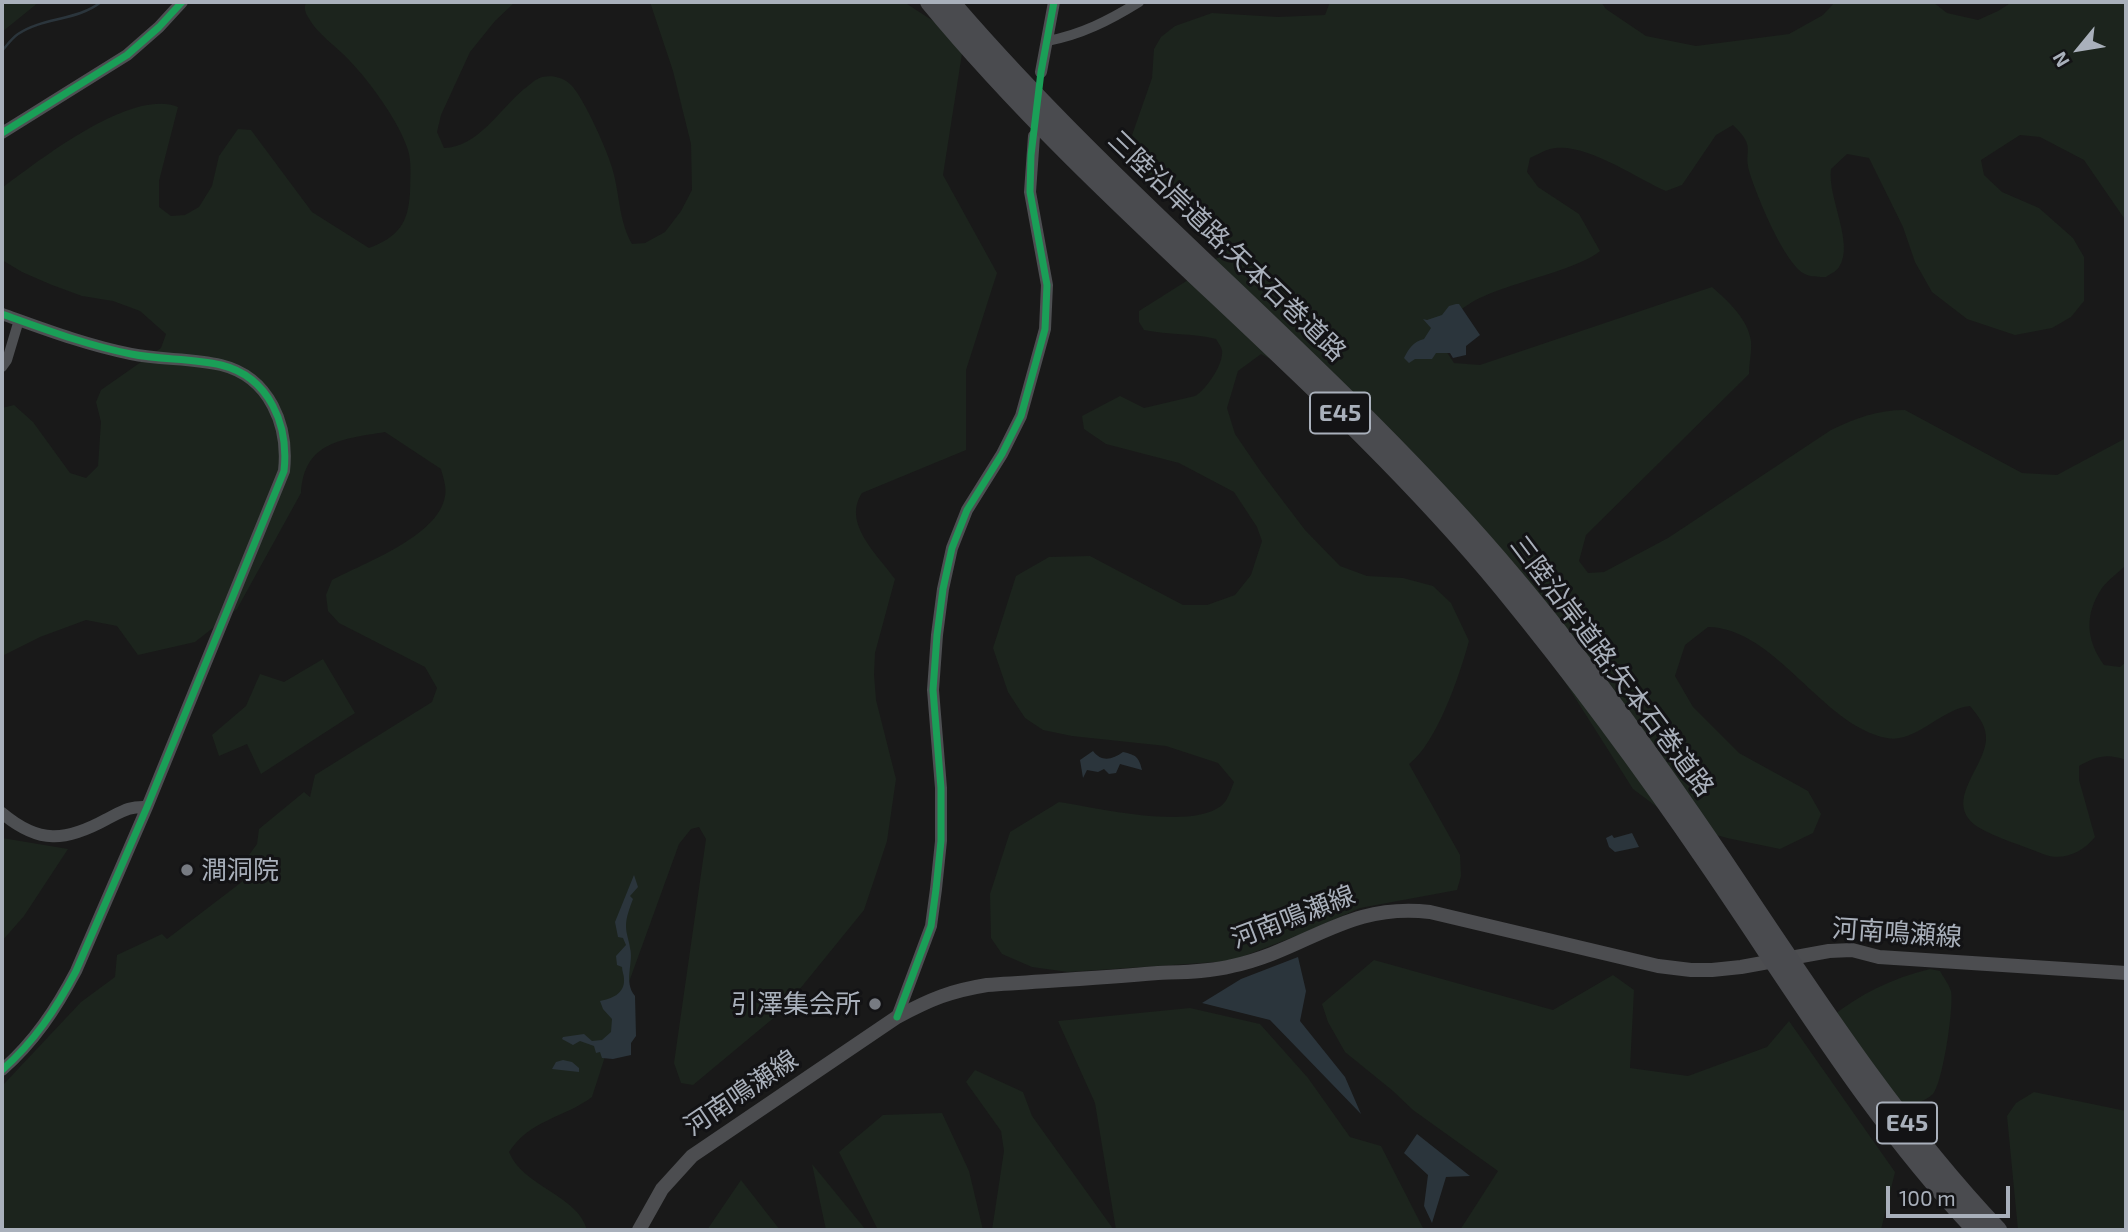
<!DOCTYPE html>
<html>
<head>
<meta charset="utf-8">
<style>
  body { margin:0 }
  #map { position:relative; width:2128px; height:1232px; overflow:hidden; background:#191919; font-family:"Exo 2",sans-serif }
  canvas { display:block }
  .frame { position:absolute; inset:0; border:4px solid #a9b0bb; pointer-events:none }
  .north { position:absolute; left:2044px; top:14px; width:70px; height:70px; -webkit-text-stroke:5px #131315; paint-order:stroke; rotate:240deg; font-size:19px; font-weight:700; line-height:28px; text-align:center; color:#a9b0bb }
  .north::after { content:''; display:block; margin:auto; width:24px; height:32px; background:#a9b0bb; clip-path:polygon(50% 0,100% 100%,50% 72%,0 100%) }
  .scale { position:absolute; left:1886px; top:1186px; width:124px; height:32px; box-sizing:border-box; border:4px solid #a9b0bb; border-top:0; padding-left:9px; font-size:21px; line-height:24px; white-space:nowrap; color:#a9b0bb; -webkit-text-stroke:5px #131315; paint-order:stroke }
</style>
</head>
<body>
<div id="map">
<canvas width="2128" height="1232"></canvas>
<div class="frame"></div>
<div class="north">N</div>
<div class="scale">100 m</div>
</div>
<script>
const c = document.querySelector('canvas').getContext('2d');
c.lineJoin = 'round';
function paint(path, color) {
  c.fillStyle = color;
  c.fill(path, 'evenodd');
}
function strokePath(path, color, width, dash) {
  c.strokeStyle = color;
  c.lineWidth = width;
  c.lineCap = dash ? 'butt' : 'round';
  c.setLineDash(dash || []);
  c.stroke(path);
}
function label(font, color, halo, rows, align = 'center') {
  c.font = font + ' "Exo 2","Noto Sans JP",sans-serif';
  c.lineWidth = 6;
  c.setLineDash([]);
  c.textBaseline = 'middle';
  c.strokeStyle = halo;
  c.fillStyle = color;
  for (const [text, x, y, turn = 0] of rows) {
    c.save();
    c.translate(x, y);
    c.rotate((+turn || 0) * Math.PI / 180);
    c.textAlign = isNaN(turn) ? turn : align;
    if (halo) c.strokeText(text, 0, 0);
    c.fillText(text, 0, 0);
    c.restore();
  }
}
paint(new Path2D(`
  M 2,2 L 39,2 L 2,32 Z
  M 306,2 L 515,2 L 495,21 L 470,52 L 441,115 L 437,132 L 444,148 C 478,147 500,109 524,89 C 530,85 535,79 542,77 C 552,75 563,77 571,85 C 583,96 609,154 613,171 C 620,197 619,221 632,244 L 645,243 L 665,232 L 681,211 L 692,190 L 691,144 L 673,71 L 650,2 L 904,2 L 964,41 L 943,175 L 997,273 L 966,370 L 966,450 L 862,493 C 842,523 877,554 895,579 L 875,653 L 874,675 L 876,700 L 896,779 L 887,841 L 864,910 L 782,1011 L 693,1085 L 681,1083 L 674,1063 L 706,839 L 699,827 L 691,829 L 679,844 L 629,982 L 592,1097 C 562,1119 531,1119 509,1152 C 523,1187 578,1195 587,1230 L 2,1230 L 2,1086 L 81,1002 L 115,977 L 117,955 L 162,934 L 167,939 L 247,878 L 241,866 L 257,844 L 259,829 L 304,792 L 310,797 L 315,775 L 432,702 L 437,688 L 425,667 L 339,623 L 328,611 L 326,595 L 332,580 C 364,563 439,536 445,496 C 447,488 443,477 441,469 L 385,432 C 343,439 304,441 301,493 L 237,609 L 195,642 L 138,655 L 117,626 L 86,620 L 40,637 L 2,656 L 2,408 L 14,405 L 33,422 L 70,473 L 86,478 L 98,466 L 101,422 L 96,402 L 101,390 L 161,348 L 166,334 L 140,311 L 113,301 L 82,296 L 52,285 L 22,272 L 2,260 L 2,188 C 40,160 131,88 178,107 L 159,181 L 159,207 L 171,216 L 185,215 L 199,207 L 212,186 L 219,156 L 238,129 L 251,130 L 312,212 L 369,248 C 398,237 408,224 410,193 C 410,179 412,163 408,150 C 399,121 369,81 349,60 C 335,45 318,35 308,17 C 305,12 304,8 306,2 Z
  M 1330,2 L 1601,2 L 1606,9 L 1646,36 L 1696,46 L 1789,34 L 1823,15 L 1835,2 L 1933,2 L 1947,13 L 1978,20 L 1998,11 L 2012,2 L 2126,2 L 2126,221 L 2084,160 L 2040,137 L 2020,135 L 1981,160 L 1984,175 L 2002,192 L 2039,208 L 2073,238 L 2084,257 L 2084,301 L 2071,317 L 2052,328 L 2015,335 L 1967,319 L 1932,292 L 1915,262 L 1903,227 L 1869,158 L 1847,154 L 1831,169 C 1827,197 1855,244 1839,267 C 1837,271 1830,274 1826,277 C 1820,277 1810,277 1805,274 C 1785,265 1757,196 1750,174 C 1742,149 1758,149 1733,125 L 1716,135 L 1682,185 L 1666,191 C 1636,178 1583,140 1550,149 C 1543,151 1537,155 1530,158 L 1527,172 L 1538,187 L 1579,214 L 1600,251 C 1568,277 1473,286 1453,319 C 1449,327 1448,342 1446,351 L 1454,363 L 1480,365 L 1712,287 C 1728,301 1748,319 1751,341 C 1752,351 1749,364 1749,374 L 1586,535 L 1579,561 L 1588,573 L 1604,572 L 1668,538 L 1831,430 C 1856,418 1877,410 1905,410 L 2022,473 L 2057,475 L 2126,438 L 2126,565 C 2119,572 2108,580 2102,588 C 2084,615 2086,640 2104,665 L 2120,667 L 2126,662 L 2126,760 C 2107,753 2096,756 2079,766 L 2079,780 L 2095,837 C 2083,852 2063,862 2043,854 C 2024,846 1996,838 1978,827 C 1942,803 1984,769 1986,740 C 1987,726 1978,716 1970,706 C 1942,708 1915,744 1887,738 C 1822,726 1776,628 1708,627 L 1685,645 L 1675,676 L 1693,707 L 1739,753 L 1808,791 L 1821,814 L 1813,833 L 1780,849 L 1727,838 L 1681,825 L 1633,789 L 1537,638 L 1312,381 L 1261,354 L 1238,371 L 1227,408 L 1235,434 L 1261,472 L 1305,530 L 1340,566 L 1367,576 L 1403,578 L 1433,586 L 1451,603 L 1469,641 C 1460,674 1437,743 1409,764 L 1460,855 L 1461,876 L 1457,890 L 1360,908 L 1301,934 L 1231,961 L 1068,972 L 1032,967 L 1002,954 L 991,938 L 990,894 L 1010,832 L 1059,802 C 1098,808 1189,830 1221,806 C 1228,801 1231,789 1234,782 L 1218,763 L 1166,746 L 1072,736 L 1043,730 L 1025,718 L 1008,692 L 993,648 L 1016,576 L 1049,557 L 1090,556 L 1183,605 L 1207,605 L 1235,595 L 1251,575 L 1262,541 L 1257,527 L 1234,492 L 1179,463 L 1106,444 L 1084,429 L 1082,416 L 1120,396 L 1144,408 L 1195,396 C 1206,390 1224,364 1222,350 C 1221,346 1218,343 1216,339 C 1192,333 1168,335 1144,330 L 1139,322 L 1139,311 L 1188,280 L 1220,256 L 1223,241 L 1214,226 L 1168,197 L 1140,163 L 1130,141 L 1152,78 L 1154,49 L 1161,37 L 1175,26 L 1212,13 L 1278,17 L 1325,15 Z
  M 323,659 L 355,713 L 261,774 L 247,744 L 219,756 L 212,735 L 246,706 L 260,674 L 284,682 Z
  M 2,838 L 68,849 L 24,916 L 2,941 Z
  M 1374,960 L 1553,1010 L 1613,975 L 1634,990 L 1630,1068 L 1688,1076 L 1767,1047 L 1789,1021 L 1895,1172 L 1881,1230 L 1460,1230 L 1498,1171 L 1413,1110 L 1393,1091 L 1345,1052 L 1328,1022 L 1322,1004 Z
  M 1930,969 L 1940,971 C 1943,977 1949,984 1951,991 C 1954,1007 1943,1082 1933,1094 C 1925,1102 1908,1106 1898,1110 L 1829,1019 C 1859,994 1893,978 1930,969 Z
  M 1190,1008 L 1260,1024 L 1308,1078 L 1350,1137 L 1381,1146 L 1424,1230 L 1116,1230 L 1095,1103 L 1058,1021 Z
  M 975,1070 L 1023,1092 L 1032,1116 L 1114,1230 L 992,1230 L 1004,1151 L 1001,1131 L 966,1082 Z
  M 2034,1092 L 2126,1111 L 2126,1230 L 2018,1230 L 2007,1116 L 2016,1103 Z
  M 942,1113 L 969,1171 L 983,1230 L 878,1230 L 839,1152 L 883,1115 Z
  M 812,1164 L 866,1230 L 826,1230 Z
  M 741,1180 L 780,1230 L 707,1230 Z`), '#1c241d');
paint(new Path2D(`
  M 1456,304 L 1459,304 L 1480,335 L 1466,346 L 1466,355 L 1453,358 L 1450,353 L 1436,353 L 1432,359 L 1415,359 L 1409,363 L 1404,358 C 1409,348 1413,342 1424,339 L 1431,328 L 1423,319 L 1427,320 L 1442,315 L 1449,306 Z
  M 1093,751 C 1102,763 1113,759 1123,752 C 1136,755 1139,757 1142,770 L 1120,764 L 1116,773 L 1109,774 L 1104,769 L 1098,772 L 1087,770 L 1083,778 L 1080,760 Z
  M 1632,833 L 1639,847 L 1615,852 L 1609,847 L 1606,838 L 1612,835 L 1614,838 Z
  M 634,875 L 638,887 L 630,896 L 633,899 C 630,907 626,917 626,926 C 626,934 629,940 630,948 C 634,962 623,982 635,996 L 636,1036 L 631,1043 L 631,1055 L 613,1059 L 602,1058 L 600,1052 L 596,1053 L 594,1046 L 580,1041 L 573,1045 L 562,1039 L 563,1037 L 584,1034 L 592,1041 L 602,1040 L 611,1032 L 612,1019 L 603,1009 L 600,1001 C 611,999 625,994 624,979 C 624,975 622,971 622,967 L 617,965 L 616,956 L 626,945 L 623,938 L 618,937 L 615,922 Z
  M 1298,957 L 1306,991 L 1300,1021 L 1345,1077 L 1361,1114 L 1270,1020 L 1202,1003 L 1241,979 Z
  M 563,1060 L 572,1062 L 579,1068 L 579,1072 L 552,1069 L 556,1062 Z
  M 1417,1134 L 1470,1176 L 1446,1177 L 1432,1223 L 1424,1206 L 1428,1175 L 1404,1153 Z`), '#2b353c');
strokePath(new Path2D(`
  M 2,51 C 7,45 12,38 18,34 C 43,17 77,21 101,2`), '#2b353c', 2.5);
strokePath(new Path2D(`
  M 1047,41 C 1081,35 1110,20 1139,2
  M 2,367 L 7,360 L 19,320`), '#4d4f52', 10);
strokePath(new Path2D(`
  M 1041,72 L 1054,2
  M 2,133 L 127,55 L 159,27 L 182,2
  M 2,314 C 44,329 86,345 131,354 C 160,360 192,358 221,365 C 270,377 289,426 284,471 L 147,807 L 76,971 C 56,1009 34,1042 2,1070
  M 2,813 C 39,844 65,842 107,819 C 123,811 129,806 147,807
  M 897,1017 L 931,926 L 936,889 L 941,841 L 941,788 L 933,690 L 937,635 L 943,589 L 952,548 L 967,510 L 1002,454 L 1021,416 L 1045,329 L 1047,285 L 1030,192 L 1034,136`), '#4d4f52', 12);
strokePath(new Path2D(`
  M 639,1230 L 662,1189 L 692,1156 L 897,1017 C 931,999 950,991 987,985 C 1044,981 1101,978 1158,973 C 1182,972 1208,972 1232,966 C 1307,950 1347,902 1430,912 L 1658,966 L 1691,970 L 1712,970 L 1741,967 L 1829,951 L 1852,950 L 1879,957 L 2126,973`), '#4c4d50', 14);
strokePath(new Path2D(`
  M 929,2 C 1103,213 1328,377 1503,589 C 1575,677 1643,769 1707,863 C 1793,988 1871,1120 1976,1230
  M 951,2 C 1126,206 1341,371 1514,577 C 1589,666 1657,762 1722,858 C 1808,986 1892,1118 1998,1230`), '#4a4b4f', 18);
strokePath(new Path2D(`
  M 2,133 L 127,55 L 159,27 L 182,2
  M 2,314 C 44,329 86,345 131,354 C 160,360 192,358 221,365 C 270,377 289,426 284,471 L 147,807 L 76,971 C 56,1009 34,1042 2,1070
  M 897,1017 L 931,926 L 936,889 L 941,841 L 941,788 L 933,690 L 937,635 L 943,589 L 952,548 L 967,510 L 1002,454 L 1021,416 L 1045,329 L 1047,285 L 1030,192 L 1031,155 L 1041,72 L 1054,2`), '#1a9f57', 7);
for (const [x, y, r, color] of [
  [187,870,7,"#777b82"],
  [875,1004,7,"#777b82"]
]) {
  const dot = new Path2D();
  dot.arc(x, y, r, 0, 2 * Math.PI);
  c.fillStyle = color;
  c.fill(dot);
  strokePath(dot, '#131315', 2.5);
}
for (const [x, y, w] of [
  [1340,413,60],
  [1907,1123,60]
]) {
  const box = new Path2D();
  box.roundRect(x - w / 2, y - 20.5, w, 41, 5);
  c.fillStyle = '#131315';
  c.fill(box);
  strokePath(box, '#a9b0bb', 2);
}
label('bold 24px', '#a9b0bb', null, [
  ["E45",1340,413],
  ["E45",1907,1123]
]);
label('26px', '#a9b0bb', '#131315', [
  ["三陸沿岸道路;矢本石巻道路",1227,246,44],
  ["三陸沿岸道路;矢本石巻道路",1612,666,53],
  ["河南鳴瀬線",1293,917,-21],
  ["河南鳴瀬線",1897,933,4],
  ["河南鳴瀬線",741,1093,-34]
]);
label('26px', '#a9b0bb', '#131315', [
  ["澗洞院",201,870],
  ["引澤集会所",861,1004,"right"]
], 'left');
</script>
</body>
</html>
